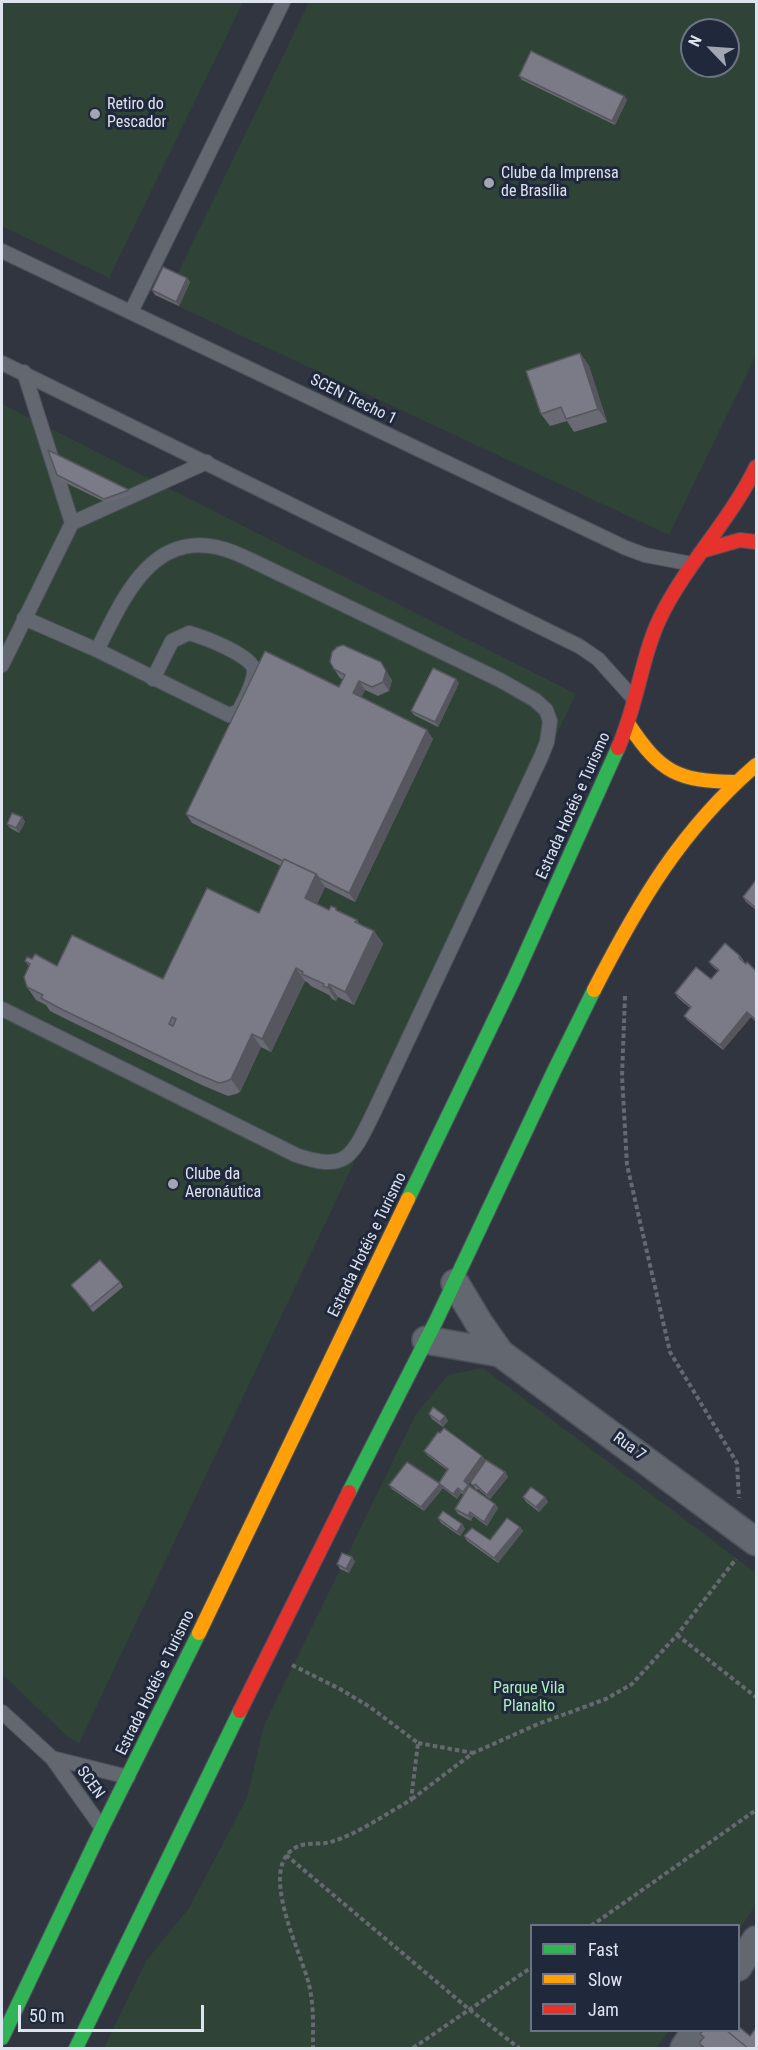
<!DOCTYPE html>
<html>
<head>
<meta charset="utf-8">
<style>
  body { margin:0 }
  #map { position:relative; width:758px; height:2050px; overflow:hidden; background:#303540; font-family:"Roboto Condensed",sans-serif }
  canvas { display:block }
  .frame { position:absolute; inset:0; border:3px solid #dee3f0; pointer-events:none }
  .legend { position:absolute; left:530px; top:1924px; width:210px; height:108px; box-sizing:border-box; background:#20283b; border:2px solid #6c7383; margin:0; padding:8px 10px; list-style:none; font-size:18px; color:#dee3f0 }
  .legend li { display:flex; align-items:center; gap:12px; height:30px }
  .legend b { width:30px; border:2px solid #6c7383 }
  .north { position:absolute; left:680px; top:18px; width:60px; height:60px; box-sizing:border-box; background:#20283b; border:2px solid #6c7383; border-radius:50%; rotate:295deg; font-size:16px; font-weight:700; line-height:24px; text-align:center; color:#dee3f0 }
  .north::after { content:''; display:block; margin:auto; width:21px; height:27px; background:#a1a6b2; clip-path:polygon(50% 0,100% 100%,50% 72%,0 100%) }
  .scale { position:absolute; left:18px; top:2005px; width:186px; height:27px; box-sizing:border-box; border:3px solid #dee3f0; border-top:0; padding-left:8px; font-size:18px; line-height:21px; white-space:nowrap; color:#dee3f0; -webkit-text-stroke:4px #20283b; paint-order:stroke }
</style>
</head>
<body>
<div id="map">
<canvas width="758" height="2050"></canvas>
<div class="frame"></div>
<ul class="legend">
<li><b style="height:8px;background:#30b455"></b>Fast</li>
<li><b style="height:8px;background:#ff9f0a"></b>Slow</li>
<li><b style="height:8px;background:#e5322d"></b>Jam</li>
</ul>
<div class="north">N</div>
<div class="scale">50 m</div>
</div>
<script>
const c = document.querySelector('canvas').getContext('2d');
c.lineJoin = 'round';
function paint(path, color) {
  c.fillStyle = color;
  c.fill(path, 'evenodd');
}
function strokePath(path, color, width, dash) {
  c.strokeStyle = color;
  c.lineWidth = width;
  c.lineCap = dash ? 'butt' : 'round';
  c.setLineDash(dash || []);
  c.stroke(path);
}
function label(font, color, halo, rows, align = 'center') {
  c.font = font + ' "Roboto Condensed",sans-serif';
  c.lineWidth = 6;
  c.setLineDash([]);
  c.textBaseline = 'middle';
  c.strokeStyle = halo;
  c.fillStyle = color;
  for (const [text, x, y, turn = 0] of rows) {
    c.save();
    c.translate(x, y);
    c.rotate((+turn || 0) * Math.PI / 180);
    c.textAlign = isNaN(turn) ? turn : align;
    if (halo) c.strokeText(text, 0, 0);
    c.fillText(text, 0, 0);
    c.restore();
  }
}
paint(new Path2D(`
  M 2,2 L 243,2 L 109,278 L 2,226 Z
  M 309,2 L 756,2 L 756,355 L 669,535 L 165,300 ZM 692,30 L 728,30 L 728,66 L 692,66 Z
  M 2,404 L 576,694 L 79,1743 L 68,1737 L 2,1674 Z
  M 483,1368 L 756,1573 L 756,1904 L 739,1930 L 738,1926 L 532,1926 L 532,2030 L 669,2031 L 656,2048 L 104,2048 L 146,1961 L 189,1908 L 247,1798 L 264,1725 L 416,1414 L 448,1375 Z`), '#2f4436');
const lane = new Path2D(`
  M 2,251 L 626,548 L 645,555 L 692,564
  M 131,312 L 283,2
  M 2,363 L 579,646 L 598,659 L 634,699
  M 24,372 L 72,523
  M 24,618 L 97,650 L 229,715 L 239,711 C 244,700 255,682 254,670 C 252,655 203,637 189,633 L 172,641 L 153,679
  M 2,665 L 72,523 L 207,462
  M 2,1009 L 296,1155 C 347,1173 352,1156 373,1114 L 541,757 L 547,742 L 550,721 L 546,710 L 535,700 L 500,680 L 255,562 C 243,556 230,550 216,547 C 149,533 122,602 97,650
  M 2,1712 L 52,1758 L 102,1828
  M 52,1758 L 128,1777`);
const street = new Path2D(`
  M 455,1283 L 479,1323 L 500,1353 L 756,1542
  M 426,1340 L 500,1353
  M 738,1967 L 756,1940
  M 684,2048 L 696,2030`);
const fast = new Path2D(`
  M 408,1199 L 514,979 L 618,748
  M 349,1492 L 436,1321 L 554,1071 L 594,990
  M 2,2038 L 102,1828 L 199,1633
  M 76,2048 L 240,1711`);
const slow = new Path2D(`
  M 629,725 C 661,773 678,781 735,782
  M 594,990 C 639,902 681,830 756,765
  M 199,1633 L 408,1199`);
const jam = new Path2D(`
  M 705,550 L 740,540 L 756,542
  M 618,748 C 637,706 641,658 660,618 C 686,564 730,521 756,467
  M 240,1711 L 349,1492`);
strokePath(lane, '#4d515b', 16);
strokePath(street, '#4d515b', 30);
strokePath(fast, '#4d515b', 16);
strokePath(slow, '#4d515b', 16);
strokePath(jam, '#4d515b', 16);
strokePath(new Path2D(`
  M 625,996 L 622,1076 L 627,1165 L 670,1352 L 737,1463 L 739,1498
  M 677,1635 L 756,1697
  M 292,1665 L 340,1689 L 370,1707 L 418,1743 L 411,1800 C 387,1813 357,1835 330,1842 C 321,1845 308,1842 299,1846 C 254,1864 302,1953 309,1985 C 314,2005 313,2028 313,2048
  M 418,1743 L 473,1753
  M 412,1799 L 473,1753 L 538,1724 L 606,1699 L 632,1684 L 677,1635 L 736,1559
  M 286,1855 L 470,2010 L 519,2048
  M 591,1926 L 756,1810
  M 413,2048 L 532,1967`), '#656970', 4, [4.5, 3]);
strokePath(lane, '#626770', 14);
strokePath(street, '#626770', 27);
strokePath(fast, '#30b455', 14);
strokePath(slow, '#ff9f0a', 14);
strokePath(jam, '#e5322d', 14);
paint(new Path2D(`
  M 519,76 L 624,96 L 627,100 L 615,125 L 522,80 Z
  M 187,278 L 190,282 L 179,306 L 155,295 L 152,290 Z
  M 580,353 L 589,366 L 607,422 L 574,432 L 567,421 L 550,426 L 541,414 Z
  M 57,475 L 129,490 L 133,494 L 107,503 L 60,480 Z
  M 334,669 L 392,680 L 389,691 L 378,696 L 365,690 L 361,697 L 433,739 L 355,902 L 325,887 L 317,904 L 329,910 L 339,911 L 357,920 L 360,925 L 374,931 L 383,944 L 354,1005 L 338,997 L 336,1001 L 332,999 L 329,995 L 311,986 L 308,983 L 305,981 L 271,1052 L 261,1047 L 240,1092 L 236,1094 L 228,1096 L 204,1086 L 72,1022 L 50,1011 L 46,1005 L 36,1000 L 27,987 L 29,966 L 25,961 L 32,959 L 57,966 L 163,979 L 259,913 L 281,866 L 192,823 L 186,814 L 339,687 L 343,680 L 340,678 Z
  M 459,683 L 438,727 L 414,715 L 411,711 Z
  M 22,817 L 25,822 L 19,833 L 10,828 L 7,824 Z
  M 756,880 L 756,910 L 746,902 L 743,897 Z
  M 740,956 L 744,961 L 743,962 L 756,971 L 756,1022 L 751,1017 L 723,1050 L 687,1020 L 684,1016 L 690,1008 L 678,998 L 675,993 L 711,979 L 718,971 L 712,966 L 709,962 Z
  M 120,1282 L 123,1287 L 93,1312 L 71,1285 Z
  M 429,1414 L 445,1416 L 448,1421 L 443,1427 L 432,1419 Z
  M 424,1451 L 482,1456 L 486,1461 L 505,1472 L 508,1477 L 490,1499 L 478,1489 L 477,1490 L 470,1483 L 485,1461 L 468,1484 L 495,1504 L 498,1508 L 487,1526 L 473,1516 L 471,1521 L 458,1514 L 455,1509 L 464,1495 L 461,1493 L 457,1499 L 443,1488 L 424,1511 L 392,1489 L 389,1485 L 439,1483 L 447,1470 L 427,1455 Z
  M 523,1497 L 545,1497 L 548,1502 L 539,1512 L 526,1502 Z
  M 438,1518 L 462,1524 L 465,1529 L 460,1536 L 441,1523 Z
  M 520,1527 L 523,1531 L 498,1563 L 467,1541 L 464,1536 L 490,1540 Z
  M 355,1561 L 349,1573 L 340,1569 L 337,1564 Z`), '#696a73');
paint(new Path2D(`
  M 624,96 L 627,100 L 615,125 L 612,121 Z
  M 187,278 L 190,282 L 179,306 L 176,302 Z
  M 580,353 L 589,366 L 607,422 L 598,409 Z
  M 381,662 L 392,680 L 389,691 L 383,682 Z
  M 456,679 L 459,683 L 438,727 L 435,722 Z
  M 359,681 L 365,690 L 359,702 L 353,693 Z
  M 427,730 L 433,739 L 355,902 L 349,893 Z
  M 22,817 L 25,822 L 19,833 L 16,828 Z
  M 316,874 L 325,887 L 313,911 L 305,898 Z
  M 374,931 L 383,944 L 354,1005 L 345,992 Z
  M 296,968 L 305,981 L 271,1052 L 262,1039 Z
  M 329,984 L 338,997 L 336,1001 L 328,988 Z
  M 747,1012 L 751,1017 L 723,1050 L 720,1045 Z
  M 252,1034 L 261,1047 L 240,1092 L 231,1079 Z
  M 445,1416 L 448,1421 L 443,1427 L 440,1422 Z
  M 482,1456 L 486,1461 L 467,1486 L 464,1481 Z
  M 505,1472 L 508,1477 L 490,1499 L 487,1495 Z
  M 440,1484 L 443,1488 L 424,1511 L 421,1507 Z
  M 458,1488 L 461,1493 L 457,1499 L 453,1494 Z
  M 545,1497 L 548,1502 L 539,1512 L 536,1507 Z
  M 495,1504 L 498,1508 L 487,1526 L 484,1522 Z
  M 470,1512 L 473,1516 L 471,1521 L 468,1516 Z
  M 462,1524 L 465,1529 L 460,1536 L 457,1532 Z
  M 520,1527 L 523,1531 L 498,1563 L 494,1558 Z
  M 352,1557 L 355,1561 L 349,1573 L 346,1569 Z`), '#55565e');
const building = new Path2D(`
  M 531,51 L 624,96 L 612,121 L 519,76 Z
  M 163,267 L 187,278 L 176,302 L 152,290 Z
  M 580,353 L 598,409 L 566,419 L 561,407 L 541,414 L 526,371 Z
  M 48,450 L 56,454 L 129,490 L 104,499 L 75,484 L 57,475 Z
  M 343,645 L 381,662 L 386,671 L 383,682 L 372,687 L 359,681 L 353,693 L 427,730 L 349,893 L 319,878 L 316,874 L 284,859 L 283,861 L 186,814 L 265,651 L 339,687 L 345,675 L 334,669 L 330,662 L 332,652 L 337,647 Z
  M 433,668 L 456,679 L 435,722 L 411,711 Z
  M 12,813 L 22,817 L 16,828 L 7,824 Z
  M 284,859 L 316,874 L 305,898 L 329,910 L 331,906 L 336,908 L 336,910 L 357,920 L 355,922 L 374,931 L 345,992 L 329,984 L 328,988 L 323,986 L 324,984 L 302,974 L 303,972 L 296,968 L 262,1039 L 252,1034 L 231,1079 L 227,1081 L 219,1083 L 195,1073 L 63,1010 L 41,998 L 43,995 L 27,987 L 24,977 L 30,964 L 25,961 L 27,957 L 32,959 L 35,954 L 57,966 L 72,935 L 163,979 L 207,888 L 259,913 ZM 172,1017 L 176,1019 L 173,1026 L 169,1024 Z
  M 756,880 L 756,908 L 743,897 Z
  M 725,943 L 740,956 L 739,958 L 746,964 L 747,962 L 756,971 L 756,1020 L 747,1012 L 720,1045 L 684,1016 L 691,1007 L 675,993 L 696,967 L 711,979 L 719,970 L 709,962 Z
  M 100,1260 L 120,1282 L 90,1307 L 71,1285 Z
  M 433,1407 L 445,1416 L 440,1422 L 429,1414 Z
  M 444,1428 L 482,1456 L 464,1481 L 468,1485 L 463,1492 L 458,1488 L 453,1494 L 440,1484 L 421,1507 L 389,1485 L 407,1462 L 439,1483 L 448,1469 L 424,1451 L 438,1432 L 440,1433 Z
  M 486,1460 L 505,1472 L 487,1495 L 475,1484 L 474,1486 L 470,1483 Z
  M 469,1486 L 495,1504 L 484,1522 L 470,1512 L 468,1516 L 455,1509 Z
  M 531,1487 L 545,1497 L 536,1507 L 523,1497 Z
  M 443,1511 L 462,1524 L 457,1532 L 438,1518 Z
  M 507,1518 L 520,1527 L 494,1558 L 464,1536 L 472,1528 L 490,1540 Z
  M 342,1553 L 352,1557 L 346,1569 L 337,1564 Z
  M 738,2026 L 750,2036 L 756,2028 L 756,2049 L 749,2049 L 727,2031 L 738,2031 Z
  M 703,2031 L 727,2031 L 749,2049 L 706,2049 L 699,2043 L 704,2037 L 700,2034 Z`);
paint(building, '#7a7b86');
strokePath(building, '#55565e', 1.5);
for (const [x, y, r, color] of [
  [95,114,6,"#a1a6b2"],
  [489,183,6,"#a1a6b2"],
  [173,1184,6,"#a1a6b2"]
]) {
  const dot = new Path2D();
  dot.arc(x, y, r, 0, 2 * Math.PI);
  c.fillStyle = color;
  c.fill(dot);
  strokePath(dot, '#20283b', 2);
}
label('16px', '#dee3f0', '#20283b', [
  ["Retiro do",107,105],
  ["Pescador",107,123],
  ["Clube da Imprensa",501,174],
  ["de Brasília",501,192],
  ["Clube da",185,1175],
  ["Aeronáutica",185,1193]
], 'left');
label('16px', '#dee3f0', '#20283b', [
  ["SCEN Trecho 1",353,400,26],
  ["Estrada Hotéis e Turismo",574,806,-66],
  ["Estrada Hotéis e Turismo",368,1245,-64],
  ["Rua 7",629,1447,36],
  ["Estrada Hotéis e Turismo",156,1683,-64],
  ["SCEN",90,1783,54]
]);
label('16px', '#aef1bf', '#20283b', [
  ["Parque Vila",529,1689],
  ["Planalto",529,1707]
]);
</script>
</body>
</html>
